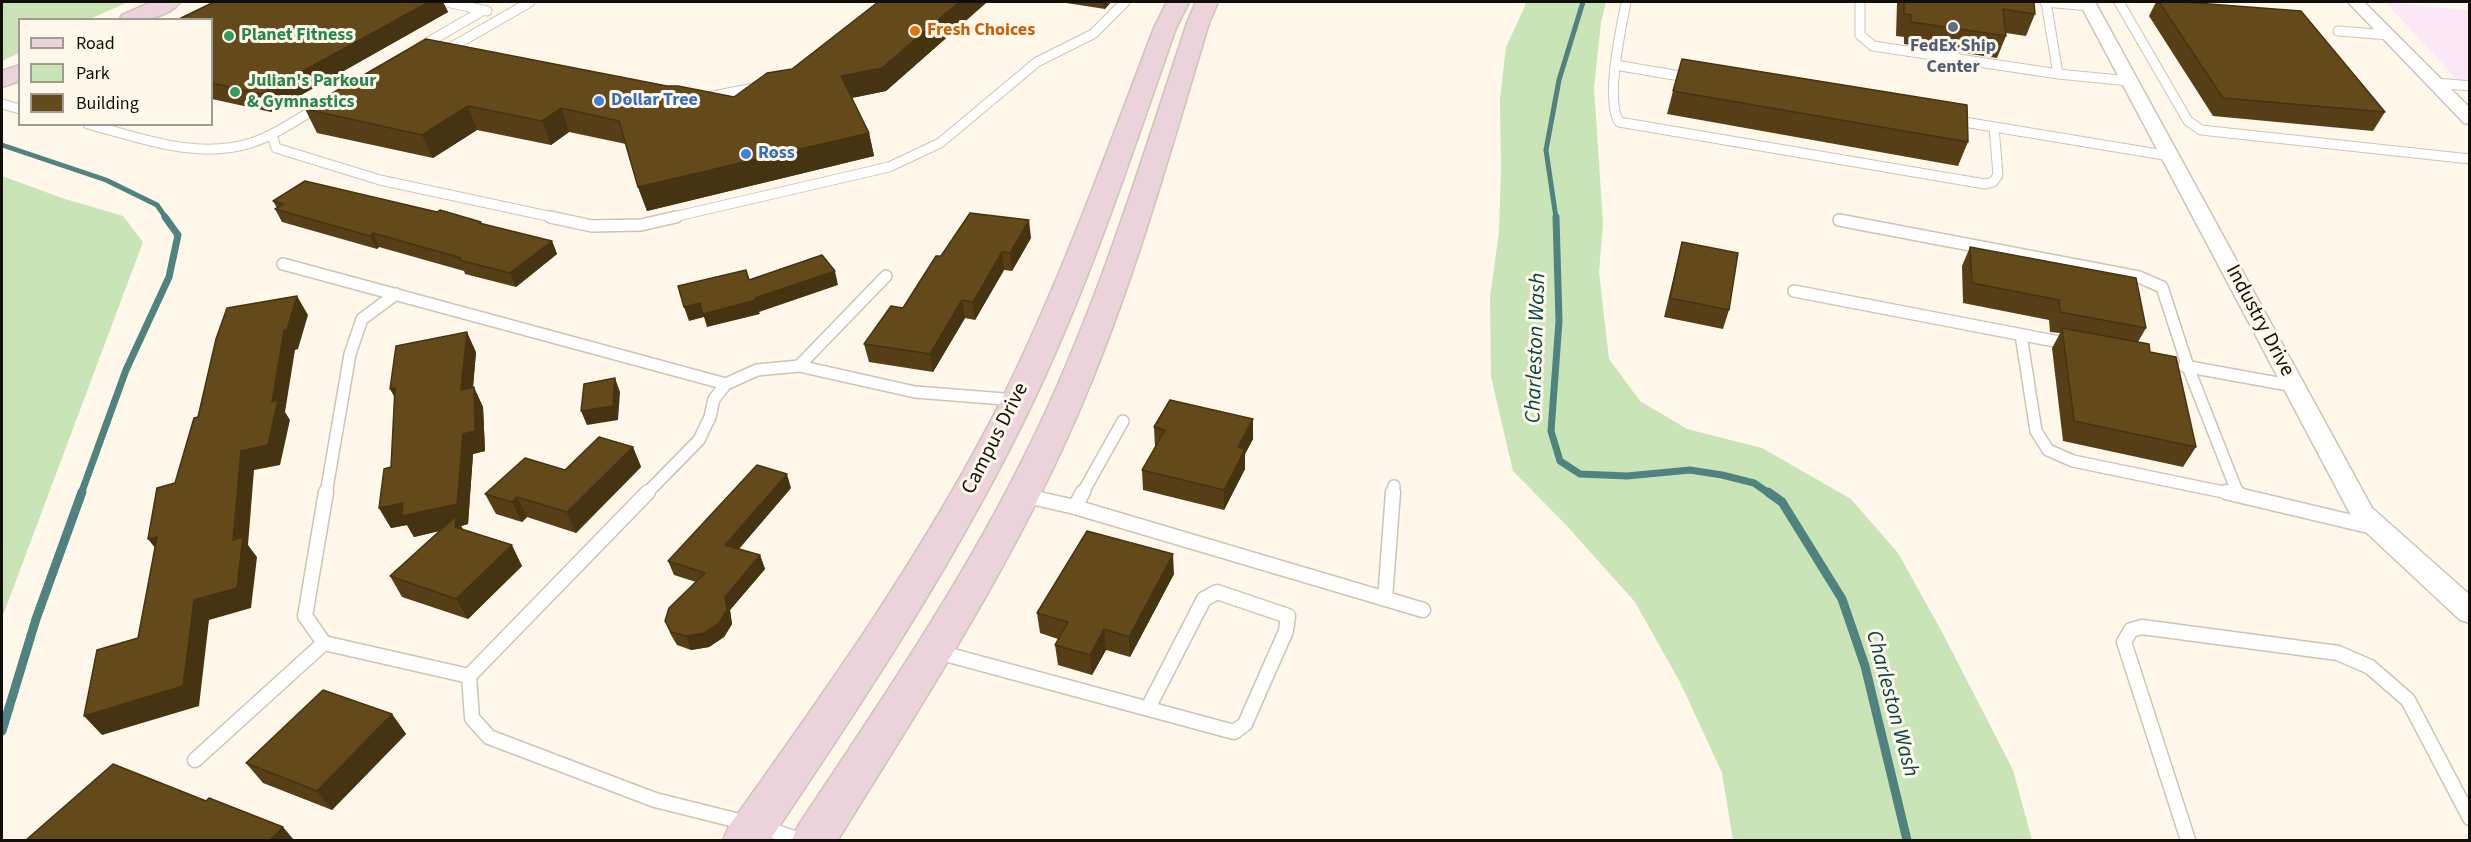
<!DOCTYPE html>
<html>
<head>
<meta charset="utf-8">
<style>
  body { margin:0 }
  #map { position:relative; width:2471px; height:842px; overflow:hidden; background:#fff7ea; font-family:"Source Sans 3",sans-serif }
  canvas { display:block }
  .frame { position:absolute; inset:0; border:3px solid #120f0a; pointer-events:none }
  .legend { position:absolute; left:18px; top:18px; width:195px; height:108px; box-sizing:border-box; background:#fff7ea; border:2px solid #a09a90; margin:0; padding:8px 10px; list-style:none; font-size:18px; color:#120f0a }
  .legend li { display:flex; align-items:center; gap:12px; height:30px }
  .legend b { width:30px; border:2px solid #a09a90 }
</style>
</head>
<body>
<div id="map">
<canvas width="2471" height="842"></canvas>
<div class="frame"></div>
<ul class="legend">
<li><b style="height:8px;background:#ecd2da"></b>Road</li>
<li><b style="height:16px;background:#c9e4b7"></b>Park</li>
<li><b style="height:16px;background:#64491a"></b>Building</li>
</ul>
</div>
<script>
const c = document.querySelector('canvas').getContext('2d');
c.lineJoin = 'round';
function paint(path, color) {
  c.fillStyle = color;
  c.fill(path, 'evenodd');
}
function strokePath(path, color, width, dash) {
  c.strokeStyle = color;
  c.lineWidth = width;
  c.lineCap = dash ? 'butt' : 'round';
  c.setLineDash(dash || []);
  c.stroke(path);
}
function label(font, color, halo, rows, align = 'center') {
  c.font = font + ' "Source Sans 3",sans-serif';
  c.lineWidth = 6;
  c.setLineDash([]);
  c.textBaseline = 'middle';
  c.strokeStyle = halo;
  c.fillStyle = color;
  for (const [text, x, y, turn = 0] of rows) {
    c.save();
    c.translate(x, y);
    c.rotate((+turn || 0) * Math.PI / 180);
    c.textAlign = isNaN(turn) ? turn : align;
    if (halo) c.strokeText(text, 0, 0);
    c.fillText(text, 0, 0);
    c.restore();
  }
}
paint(new Path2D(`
  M 2385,2 L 2469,11 L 2469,92 Z`), '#fce7f6');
paint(new Path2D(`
  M 2,2 L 128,2 L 90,19 L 20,20 L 19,53 L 2,61 Z
  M 1525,2 L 1606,2 L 1601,22 L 1594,88 L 1603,223 L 1599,272 L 1609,359 L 1640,401 L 1687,429 L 1762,448 L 1851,499 L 1898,553 L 1942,632 L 2013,770 L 2032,840 L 1733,840 L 1722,773 L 1681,684 L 1635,602 L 1566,525 L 1513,471 L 1491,377 L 1490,297 L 1499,232 L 1501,171 L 1500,99 L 1506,47 L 1525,6 Z
  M 2,176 L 62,198 L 123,216 L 143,242 L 2,618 Z`), '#c9e4b7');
strokePath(new Path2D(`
  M 2,145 L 106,180 L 157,205 L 166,218
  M 1556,218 L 1546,150 L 1559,80 L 1583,2`), '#508280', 5);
strokePath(new Path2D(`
  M 1556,217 L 1559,321 L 1551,431 L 1560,461 L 1580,474 L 1627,476 L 1690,470 L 1722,475 L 1754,483 L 1770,494
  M 81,494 L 126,370 L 169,277 L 178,235 L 165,217`), '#508280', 7);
strokePath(new Path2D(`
  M 1768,492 L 1782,502 L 1842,599 L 1865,666 L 1907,840
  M 2,731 L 36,619 L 82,492`), '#508280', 9);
const laneFar2 = new Path2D(`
  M 447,2 L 487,11
  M 1626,2 C 1621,29 1605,99 1619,122 L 1985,184 L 1993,182 L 1998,175 L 1994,127
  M 1860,2 L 1860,35 L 1873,46 L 2058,74 L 2130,81
  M 2045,2 L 2089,6
  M 2046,2 L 2058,74
  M 2119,2 L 2188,121 L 2201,130 L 2470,159
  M 2338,31 L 2389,35
  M 420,47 L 484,10
  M 443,52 L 530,2
  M 1615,65 L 1692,78
  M 2436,83 L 2470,86
  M 708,97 L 759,87
  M 2,104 L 20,109
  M 1952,120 L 2170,156
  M 88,124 C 140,138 197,160 251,143 C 275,135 298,119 320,106
  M 272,134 L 276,148 L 380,180 L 557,218
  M 669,218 L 889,167 L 940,143 L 1037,62 L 1093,34 L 1125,2`);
const laneFar1 = new Path2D(`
  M 550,217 L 592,226 L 641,225 L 676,217
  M 1839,220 L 2139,277 L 2162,287 L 2188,367 L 2238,494
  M 283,264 L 726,384
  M 1794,291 L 2070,344
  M 2021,335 L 2036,431 L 2048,450 L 2073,461 L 2233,494
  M 799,366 L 886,276
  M 2184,366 L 2294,386
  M 326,494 L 350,354 L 362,319 L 396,294
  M 646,494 L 699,440 L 710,417 L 714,399 L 726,384 L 757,370 L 799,366 L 915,392 L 1017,400
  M 1082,494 L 1123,421
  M 1393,494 L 1394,486`);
const lane = new Path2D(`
  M 326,492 L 305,616 L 324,643 L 469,676
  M 648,492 L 469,676 L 472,718 L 489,737 L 655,800 L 755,825 L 800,840
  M 2226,492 L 2238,495
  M 2237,492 L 2238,495 L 2373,527
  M 1022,495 L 1075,507 L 1423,610
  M 1075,507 L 1083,492
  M 1385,599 L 1393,492
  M 938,652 L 1234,732 L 1245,724 L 1286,631 L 1288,616 L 1217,592 L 1204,599 L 1148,708
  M 195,760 L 324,643
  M 2188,840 L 2124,642 L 2131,630 L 2142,627 L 2338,653 L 2370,667 L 2408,700 L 2470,818`);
const street = new Path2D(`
  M 2079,2 L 2095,2 L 2372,508 L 2470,595 L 2470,623 L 2460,620 L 2354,521 Z
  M 2348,2 L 2364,2 L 2470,108 L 2470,124 L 2464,123 Z`);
const secondary = new Path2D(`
  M 152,2 L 180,2 C 167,20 139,20 119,20 L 122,15 Z
  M 1167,2 L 1189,2 L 1176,28 C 1132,153 1091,280 1034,400 C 960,555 865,699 770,840 L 723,840 L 729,826 C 827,689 926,550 1002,399 C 1061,280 1106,153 1154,28 Z
  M 1196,2 L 1218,2 L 1209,23 C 1171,149 1136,276 1085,397 C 1020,554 926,697 838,840 L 792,840 L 798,826 C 878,705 961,585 1025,455 C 1094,317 1139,169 1187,23 Z
  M 20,65 L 20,81 L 2,87 L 2,71 Z`);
strokePath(laneFar2, '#cec4b5', 11);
strokePath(laneFar1, '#cec4b5', 14);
strokePath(lane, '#cec4b5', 17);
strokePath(street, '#cec4b5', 3);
strokePath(secondary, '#cec4b5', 3);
strokePath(laneFar2, '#fff', 9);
strokePath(laneFar1, '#fff', 11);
strokePath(lane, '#fff', 14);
paint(street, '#fff');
paint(secondary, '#ecd2da');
paint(new Path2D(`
  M 214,2 L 443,2 L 448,12 L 271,112 L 212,99 L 212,20 Z
  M 878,2 L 987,2 L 886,91 L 852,98 L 869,133 L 874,156 L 647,211 L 638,187 L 626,144 L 569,132 L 551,145 L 477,130 L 433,158 L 317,133 L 305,109 L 667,86 L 734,97 L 792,69 Z
  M 1060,2 L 1111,2 L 1105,9 Z
  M 1897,2 L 2034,2 L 2035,14 L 2026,36 L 2006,33 L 2006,36 L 1997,58 L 1904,44 L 1904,37 L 1896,36 Z
  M 2156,2 L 2183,2 L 2385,112 L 2373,131 L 2213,116 L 2149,16 Z
  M 1673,91 L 1968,142 L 1958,166 L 1667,114 Z
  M 273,201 L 482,224 L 552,241 L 557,254 L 516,287 L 465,274 L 464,271 L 379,247 L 377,249 L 282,222 L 275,209 L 277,208 Z
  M 1031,238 L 1012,271 L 1004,270 L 975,320 L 965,318 L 933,372 L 869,362 L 864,344 L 903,308 L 941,256 Z
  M 1682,242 L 1729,310 L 1723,329 L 1664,317 Z
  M 1970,247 L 2146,328 L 2138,342 L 2150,352 L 2196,447 L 2183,467 L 2063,441 L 2052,348 L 2060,333 L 2050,332 L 2049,320 L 1963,303 L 1962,266 Z
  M 476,352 L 473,387 L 483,407 L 485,451 L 473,454 L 468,524 L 461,526 L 463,529 L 522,566 L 468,619 L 402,597 L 390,576 L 440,531 L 414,537 L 407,525 L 391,528 L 379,508 Z
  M 1253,419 L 1253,439 L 1245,454 L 1245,469 L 1224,510 L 1143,490 L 1142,470 L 1155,447 L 1154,427 Z
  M 633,447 L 641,467 L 576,533 L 527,517 L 522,522 L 496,514 L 485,494 L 565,470 Z
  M 791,488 L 739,549 L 760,555 L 765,569 L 730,610 L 732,624 L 724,637 L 709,647 L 691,650 L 677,645 L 671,635 L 665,621 L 696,582 L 674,575 L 668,561 Z
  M 1174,574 L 1130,657 L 1106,650 L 1092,675 L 1058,665 L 1055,645 L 1058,639 L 1040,633 L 1037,613 Z
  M 392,714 L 406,734 L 332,810 L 263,783 L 246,763 Z`), '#563f16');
paint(new Path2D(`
  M 429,2 L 443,2 L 448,12 L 271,112 L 261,94 Z
  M 959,2 L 987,2 L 886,91 L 846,99 L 841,76 Z
  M 1104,2 L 1111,2 L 1105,9 Z
  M 468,106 L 477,130 L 433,158 L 422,135 Z
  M 561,108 L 569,132 L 551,145 L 542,121 Z
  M 869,133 L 874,156 L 647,211 L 638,187 Z
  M 1029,220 L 1031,238 L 1012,271 L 1010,253 Z
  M 373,233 L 379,247 L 377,249 L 370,236 Z
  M 552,241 L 557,254 L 516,287 L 510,273 Z
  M 1002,252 L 1004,270 L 975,320 L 973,302 Z
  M 835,271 L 838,285 L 759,312 L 760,314 L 707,327 L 704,317 L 689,321 L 684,307 L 700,303 L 755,298 Z
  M 297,296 L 308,315 L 298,349 L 295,350 L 285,412 L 290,420 L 280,465 L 254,470 L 248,545 L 257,557 L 251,608 L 209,620 L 199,706 L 102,735 L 84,716 L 194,600 L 233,540 L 241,451 L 272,402 L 284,330 Z
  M 962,300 L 965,318 L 933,372 L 930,354 Z
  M 467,332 L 476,352 L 471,410 L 461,390 Z
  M 615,378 L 620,392 L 618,420 L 587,425 L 581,411 Z
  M 474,387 L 483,407 L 485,451 L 473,454 L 468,524 L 461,526 L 467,537 L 455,527 L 414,537 L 407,525 L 391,528 L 379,508 L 463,434 Z
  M 395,388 L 401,409 L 390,389 Z
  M 1253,419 L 1253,439 L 1245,454 L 1245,469 L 1224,510 L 1224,490 L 1238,447 Z
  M 633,447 L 641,467 L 576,533 L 567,512 Z
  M 787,474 L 791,488 L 730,559 L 725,545 Z
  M 517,497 L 527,517 L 522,522 L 512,502 Z
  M 157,537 L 164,559 L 148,539 Z
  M 512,545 L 522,566 L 468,619 L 456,599 Z
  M 1173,554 L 1174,574 L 1130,657 L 1129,637 Z
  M 760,555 L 765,569 L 730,610 L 732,624 L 724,637 L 709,647 L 691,650 L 686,636 L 725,597 Z
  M 1104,629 L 1106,650 L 1092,675 L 1090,655 Z
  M 392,714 L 406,734 L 332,810 L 317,791 Z
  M 283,827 L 294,840 L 270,840 Z`), '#463312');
const building = new Path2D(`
  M 214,2 L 429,2 L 261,94 L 212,83 L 212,20 L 177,20 Z
  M 878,2 L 959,2 L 882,68 L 841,76 L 869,133 L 638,187 L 619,121 L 561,108 L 542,121 L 468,106 L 422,135 L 305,109 L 426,39 L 667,86 L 678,86 L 734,97 L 767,73 L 792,69 Z
  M 1904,2 L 2034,2 L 2035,14 L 2003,9 L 2006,36 L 1911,22 L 1911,15 L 1904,14 Z
  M 2159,2 L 2183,2 L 2301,11 L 2385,112 L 2223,98 Z
  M 1682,59 L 1967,105 L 1968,142 L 1673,91 Z
  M 305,181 L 437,212 L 440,210 L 481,222 L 479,223 L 552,241 L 510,273 L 459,260 L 461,258 L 373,233 L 370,236 L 275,209 L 284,204 L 273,201 Z
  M 970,213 L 1029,220 L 1010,253 L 1002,252 L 973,302 L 962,300 L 930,354 L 864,344 L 891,306 L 903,308 L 936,256 L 941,256 Z
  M 1682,242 L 1738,253 L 1729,310 L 1670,298 Z
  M 1970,247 L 2136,278 L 2146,328 L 2060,312 L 2059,300 L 1972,283 Z
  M 822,255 L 835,271 L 755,298 L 756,300 L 703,314 L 700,303 L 684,307 L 678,286 L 746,270 L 749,280 Z
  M 297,296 L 287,330 L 284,330 L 272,402 L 278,400 L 268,445 L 241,451 L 233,540 L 243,537 L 237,588 L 194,600 L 183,686 L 84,716 L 97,650 L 138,638 L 157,537 L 148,539 L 157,488 L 175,483 L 194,418 L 198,417 L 216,339 L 227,308 Z
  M 2062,328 L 2149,344 L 2150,352 L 2176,357 L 2196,447 L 2074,421 Z
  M 467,332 L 461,390 L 474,387 L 475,431 L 463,434 L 457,504 L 402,516 L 403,503 L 379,508 L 384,469 L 391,467 L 395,388 L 390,389 L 396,346 Z
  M 615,378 L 613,406 L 581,411 L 584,384 Z
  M 1170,400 L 1253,419 L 1238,447 L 1245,449 L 1224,490 L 1142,470 L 1165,430 L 1154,427 Z
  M 599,437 L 633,447 L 567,512 L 517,497 L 512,502 L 485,494 L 525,458 L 565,470 Z
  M 757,465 L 787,474 L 725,545 L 760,555 L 725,597 L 727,610 L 719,623 L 704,633 L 686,636 L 671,632 L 665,621 L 669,608 L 705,573 L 668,561 Z
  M 456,516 L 455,527 L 512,545 L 456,599 L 390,576 Z
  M 1087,531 L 1173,554 L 1129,637 L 1104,629 L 1090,655 L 1055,645 L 1068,622 L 1037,613 Z
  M 323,690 L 392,714 L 317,791 L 246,763 Z
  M 113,764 L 206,801 L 209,798 L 283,827 L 270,840 L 26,840 Z`);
paint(building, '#64491a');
strokePath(building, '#463312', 1.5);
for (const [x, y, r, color] of [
  [1953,27,6,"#5c6f8a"],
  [915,31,6,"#e8710a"],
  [229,36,6,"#2e9e5b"],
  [235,92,6,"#2e9e5b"],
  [599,101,6,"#3f7fe0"],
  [746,154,6,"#3f7fe0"]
]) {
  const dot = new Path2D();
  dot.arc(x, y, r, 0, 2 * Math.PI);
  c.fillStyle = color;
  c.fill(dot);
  strokePath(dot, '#fff7ea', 2);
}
label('bold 18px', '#c56008', '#fff7ea', [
  ["Fresh Choices",927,31]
], 'left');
label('bold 18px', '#27864d', '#fff7ea', [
  ["Planet Fitness",241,36],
  ["Julian's Parkour",247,82],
  ["& Gymnastics",247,103]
], 'left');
label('bold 18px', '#4e5e75', '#fff7ea', [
  ["FedEx Ship",1953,47],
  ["Center",1953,68]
]);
label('bold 18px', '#366cbe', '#fff7ea', [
  ["Dollar Tree",611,101],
  ["Ross",758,154]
], 'left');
label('21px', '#120f0a', '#fff7ea', [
  ["Industry Drive",2259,321,62],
  ["Campus Drive",996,439,-63]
]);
label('italic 22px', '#004546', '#fff7ea', [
  ["Charleston Wash",1537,348,-88],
  ["Charleston Wash",1891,704,75]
]);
</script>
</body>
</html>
